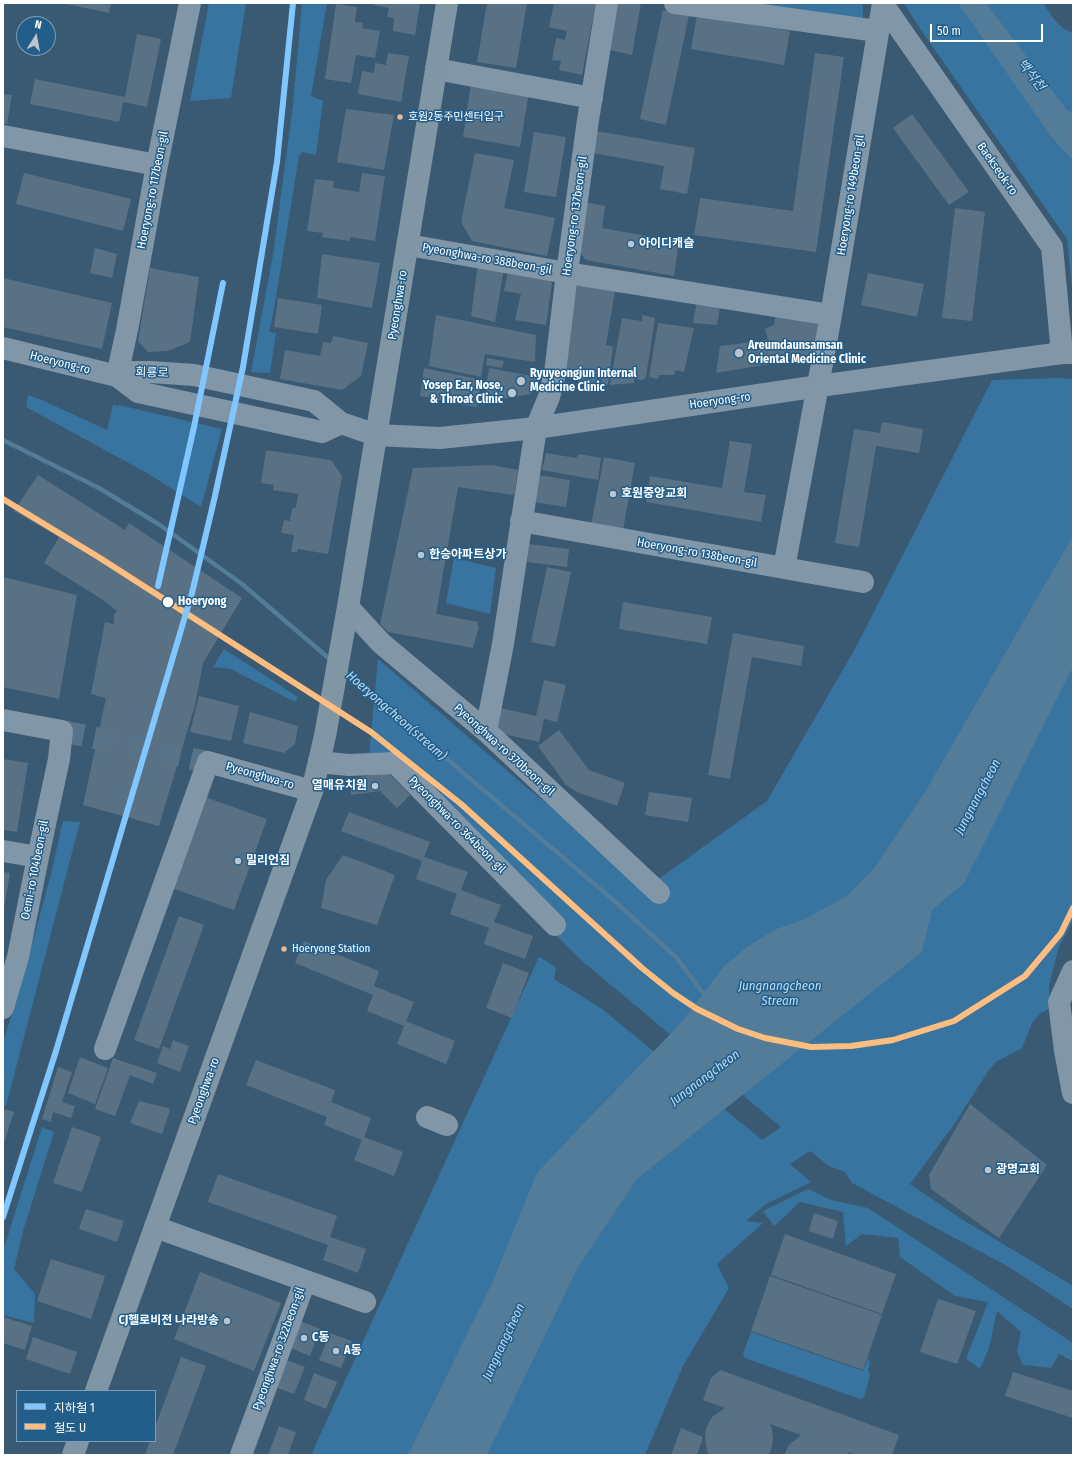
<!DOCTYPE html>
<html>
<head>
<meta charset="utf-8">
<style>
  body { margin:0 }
  #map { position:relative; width:1076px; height:1458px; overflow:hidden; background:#3a5a73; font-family:"Fira Sans Condensed","Noto Sans KR",sans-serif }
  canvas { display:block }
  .frame { position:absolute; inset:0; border:4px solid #fff; pointer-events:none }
  .legend { position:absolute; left:16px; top:1390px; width:140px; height:52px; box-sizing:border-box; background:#235e8a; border:1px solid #7b9eb9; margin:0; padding:5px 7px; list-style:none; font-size:12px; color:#fff }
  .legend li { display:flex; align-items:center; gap:8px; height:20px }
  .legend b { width:20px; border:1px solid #7b9eb9 }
  .north { position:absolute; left:16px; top:16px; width:40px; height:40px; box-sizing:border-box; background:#235e8a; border:1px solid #7b9eb9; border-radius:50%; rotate:11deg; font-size:11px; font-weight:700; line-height:16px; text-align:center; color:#fff }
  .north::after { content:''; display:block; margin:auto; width:14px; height:18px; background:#bac5ce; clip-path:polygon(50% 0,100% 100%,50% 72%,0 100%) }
  .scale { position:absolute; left:930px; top:24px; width:113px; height:18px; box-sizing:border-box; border:2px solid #fff; border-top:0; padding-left:5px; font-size:12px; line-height:14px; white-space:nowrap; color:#fff; -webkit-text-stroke:3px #235e8a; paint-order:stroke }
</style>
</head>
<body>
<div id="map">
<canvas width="1076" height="1458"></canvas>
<div class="frame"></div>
<ul class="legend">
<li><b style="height:5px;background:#80c6ff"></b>지하철 1</li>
<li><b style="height:5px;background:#ffbd80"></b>철도 U</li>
</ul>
<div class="north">N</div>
<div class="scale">50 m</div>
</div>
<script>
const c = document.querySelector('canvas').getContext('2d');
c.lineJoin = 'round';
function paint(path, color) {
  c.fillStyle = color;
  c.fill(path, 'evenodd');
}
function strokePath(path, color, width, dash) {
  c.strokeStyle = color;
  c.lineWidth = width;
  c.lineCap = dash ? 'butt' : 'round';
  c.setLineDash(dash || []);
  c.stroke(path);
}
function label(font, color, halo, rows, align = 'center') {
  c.font = font + ' "Fira Sans Condensed","Noto Sans KR",sans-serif';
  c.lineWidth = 3;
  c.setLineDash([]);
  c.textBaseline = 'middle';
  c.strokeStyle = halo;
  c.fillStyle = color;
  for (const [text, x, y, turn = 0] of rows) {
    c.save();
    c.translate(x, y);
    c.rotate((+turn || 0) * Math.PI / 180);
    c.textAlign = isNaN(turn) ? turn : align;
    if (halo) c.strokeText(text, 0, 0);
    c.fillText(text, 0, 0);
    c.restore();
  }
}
paint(new Path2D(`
  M 209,3 L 246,3 L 231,98 L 190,101 Z
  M 302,3 L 327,3 L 311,96 L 323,101 L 316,155 L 302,152 L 299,156 L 273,315 L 269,332 L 276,333 L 270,373 L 251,372 L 273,255 L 293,105 Z
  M 739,3 L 861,3 L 863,6 L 863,23 Z
  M 904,3 L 1043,3 C 1051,15 1059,29 1073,33 L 1073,297 L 1067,239 L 921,30 Z
  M 1061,378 L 1073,379 L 1073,921 L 1059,946 L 1049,986 L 1049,1009 L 1041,1013 L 1033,1021 L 1022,1048 L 996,1062 L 989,1070 L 953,1126 L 910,1184 L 963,1220 L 1073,1286 L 1073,1309 L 1009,1267 L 852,1183 L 845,1172 L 829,1166 L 810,1151 L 790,1164 L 811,1182 L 766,1204 L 746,1221 L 763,1223 L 717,1264 L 729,1288 L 683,1366 L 645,1455 L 311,1455 L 539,957 L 556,967 L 554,979 L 602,1009 L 762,1140 L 781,1127 L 582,961 L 401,782 L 369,756 L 378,659 L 526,787 L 625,866 L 660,878 L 767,801 L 856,647 L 992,380 Z
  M 28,395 L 42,400 L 107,430 L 113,405 L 118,406 L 119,405 L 222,429 L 201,507 L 147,473 L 26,407 Z
  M 454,558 L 496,568 L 490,614 L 446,603 Z
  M 224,649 L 298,697 L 295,702 L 231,669 L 213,667 Z
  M 63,821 L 80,822 L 6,1106 L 3,1105 L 3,1041 L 16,1003 L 50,878 Z
  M 42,1127 L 54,1132 L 23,1231 L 14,1269 L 35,1294 L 34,1323 L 3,1315 L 3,1251 Z
  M 808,1189 L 831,1200 L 868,1208 L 1073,1343 L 1073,1361 L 1059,1354 L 1051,1368 L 1023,1365 L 1017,1351 L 1021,1332 L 997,1311 L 989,1348 L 980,1369 L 966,1359 L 988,1302 L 955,1296 L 900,1257 L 898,1238 L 862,1234 L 846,1246 L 843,1212 L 800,1202 L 774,1226 L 763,1211 Z
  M 751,1332 L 863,1371 L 868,1358 L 870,1363 L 868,1370 L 870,1375 L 864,1397 L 860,1399 L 745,1358 L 743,1354 Z`), '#3774a0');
paint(new Path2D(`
  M 958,3 L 986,3 L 1067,110 L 1073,113 L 1073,160 L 1052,138 Z
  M 1073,536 L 1073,667 L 964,883 L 932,910 L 922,952 L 637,1179 L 578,1267 L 487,1455 L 408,1455 L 493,1281 L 537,1173 L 586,1121 L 680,1024 L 725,965 L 747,947 L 774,930 L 805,919 L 847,896 L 875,867 L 925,792 Z`), '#537c99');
strokePath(new Path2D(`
  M 3,440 L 99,488 L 160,525 L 242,584 L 332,661
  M 343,671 L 611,898 L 676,957 L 706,997`), '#537c99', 4.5);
paint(new Path2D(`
  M 61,3 L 111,3 L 109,13 Z
  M 374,3 L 420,3 L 415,35 L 393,31 L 394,18 L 387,17 L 389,8 L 374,5 Z
  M 487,3 L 527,3 L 516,68 L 477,62 Z
  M 554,3 L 596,3 L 582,75 L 559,70 L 561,61 L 552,60 L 556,38 L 565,40 L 567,31 L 549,27 Z
  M 615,3 L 641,3 L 632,55 L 605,49 Z
  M 336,4 L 357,7 L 355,22 L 363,23 L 362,28 L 380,31 L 375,58 L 356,55 L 351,83 L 325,79 Z
  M 663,10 L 689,15 L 666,125 L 640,119 Z
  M 697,15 L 790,31 L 784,65 L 691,49 Z
  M 137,34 L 161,39 L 147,107 L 123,102 L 119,122 L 30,104 L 35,79 L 125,97 Z
  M 388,53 L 409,56 L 401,102 L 358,94 L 362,71 L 374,73 L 375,63 L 386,65 Z
  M 815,53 L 844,57 L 816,252 L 694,235 L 700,198 L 793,211 Z
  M 471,83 L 529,92 L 520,147 L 463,137 Z
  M 3,94 L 12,95 L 7,124 L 3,123 Z
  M 346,109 L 394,115 L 384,170 L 337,162 Z
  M 912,114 L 969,192 L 949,205 L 893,128 Z
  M 596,131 L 695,148 L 687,194 L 660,189 L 664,166 L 593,153 Z
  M 534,132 L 566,137 L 556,197 L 524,192 Z
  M 475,153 L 514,160 L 504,208 L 555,218 L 547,256 L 472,241 L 461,222 Z
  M 24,173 L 131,199 L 123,231 L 16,204 Z
  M 362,173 L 385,176 L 375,241 L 350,237 L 350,241 L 322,237 L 323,233 L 307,231 L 315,179 L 334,181 L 333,188 L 359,192 Z
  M 585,202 L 605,206 L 602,228 L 679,242 L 674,276 L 586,260 L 578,250 Z
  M 955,208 L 985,212 L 972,321 L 942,318 Z
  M 95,248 L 117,254 L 112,278 L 90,273 Z
  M 322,254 L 380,263 L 372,308 L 317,298 Z
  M 478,264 L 504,269 L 495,322 L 471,316 Z
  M 509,267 L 544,271 L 552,283 L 546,325 L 515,320 L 521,294 L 504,291 Z
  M 150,268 L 199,277 L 190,342 L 168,351 L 148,352 L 138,341 Z
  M 868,273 L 924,284 L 917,317 L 861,305 Z
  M 3,278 L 112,303 L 102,349 L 3,327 Z
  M 576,285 L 615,291 L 606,345 L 613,347 L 608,384 L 605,386 L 602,384 L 602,380 L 597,378 L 596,386 L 564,377 Z
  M 278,298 L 322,305 L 318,334 L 274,327 Z
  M 697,300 L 721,301 L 717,325 L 693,323 Z
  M 776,313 L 822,325 L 815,351 L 806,358 L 716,373 L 720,346 L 768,340 L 765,329 L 774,325 Z
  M 436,315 L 536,335 L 535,362 L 485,354 L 481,377 L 429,366 Z
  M 642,315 L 655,318 L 646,377 L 643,380 L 640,380 L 637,379 L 639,375 L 635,375 L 634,383 L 610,385 L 622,318 L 642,321 Z
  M 658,323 L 694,328 L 684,372 L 676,370 L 674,375 L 659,375 L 658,379 L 649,377 Z
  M 333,336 L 368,343 L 361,376 L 342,390 L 280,379 L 285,350 L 320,356 L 323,342 L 331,343 Z
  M 487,358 L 504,361 L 502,368 L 486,365 Z
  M 424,368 L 483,380 L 476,407 L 420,396 Z
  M 489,368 L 537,377 L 531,394 L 484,402 Z
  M 882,422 L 923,429 L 919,453 L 876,446 L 859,547 L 835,543 L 854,429 L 880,433 Z
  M 730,441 L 752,444 L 744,492 L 766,495 L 761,522 L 646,502 L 650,476 L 722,488 Z
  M 266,450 L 331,460 L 342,476 L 328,554 L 298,549 L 297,552 L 291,552 L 294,535 L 281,533 L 284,520 L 290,521 L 292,509 L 296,507 L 298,494 L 273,490 L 274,485 L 261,483 Z
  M 546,453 L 576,458 L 579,454 L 601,458 L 598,480 L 542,470 Z
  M 604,457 L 635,463 L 623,530 L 591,525 Z
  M 492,465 L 518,470 L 514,495 L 458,487 L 436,614 L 478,622 L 478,627 L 479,627 L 473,648 L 388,632 L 380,624 L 413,468 Z
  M 38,475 L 125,530 L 129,523 L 242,598 L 203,663 L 195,705 L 159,826 L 83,805 L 106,698 L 91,694 L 105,622 L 114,624 L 114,615 L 117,611 L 103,600 L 44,563 L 59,537 L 14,511 Z
  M 538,475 L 570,480 L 566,507 L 534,502 Z
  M 529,544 L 569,549 L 567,567 L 527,562 Z
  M 547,567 L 571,572 L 555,647 L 531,642 Z
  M 3,577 L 77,595 L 59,699 L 3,687 Z
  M 623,602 L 712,617 L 707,644 L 619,629 Z
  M 733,633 L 804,646 L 801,666 L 752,657 L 730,779 L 708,775 Z
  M 544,680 L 566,685 L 557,722 L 544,719 L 539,742 L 495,732 L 500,708 L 536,716 Z
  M 199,696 L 239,706 L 231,741 L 190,732 Z
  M 250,712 L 298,726 L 295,744 L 284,753 L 243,743 Z
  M 559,730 L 589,770 L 625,783 L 617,806 L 577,792 L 566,785 L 538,746 Z
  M 3,759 L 28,763 L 17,832 L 3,830 Z
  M 386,771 L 410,795 L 397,808 L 380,791 L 351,795 L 350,780 Z
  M 649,792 L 692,798 L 688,822 L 645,815 Z
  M 202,796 L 267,819 L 234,910 L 169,887 Z
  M 349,812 L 430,842 L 424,857 L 468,872 L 461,890 L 501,905 L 494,922 L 533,936 L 525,959 L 484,944 L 489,928 L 450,914 L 457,894 L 416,879 L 422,861 L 341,831 Z
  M 343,855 L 395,875 L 377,925 L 321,908 L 326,880 Z
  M 3,872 L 10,873 L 4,908 L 3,908 Z
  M 179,916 L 204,925 L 159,1049 L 134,1040 Z
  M 304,941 L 379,971 L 374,986 L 414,1002 L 406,1021 L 455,1041 L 446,1064 L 397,1044 L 404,1026 L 367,1011 L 373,995 L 295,963 Z
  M 503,963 L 529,973 L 512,1018 L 486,1008 Z
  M 173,1040 L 189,1046 L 180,1072 L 157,1063 L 163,1046 L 170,1049 Z
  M 80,1057 L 108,1068 L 95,1104 L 68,1093 Z
  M 113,1058 L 157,1073 L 153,1084 L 130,1075 L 115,1116 L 95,1109 Z
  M 256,1060 L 335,1090 L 331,1102 L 371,1118 L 364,1137 L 403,1152 L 394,1176 L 354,1160 L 362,1140 L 324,1125 L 327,1117 L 246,1085 Z
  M 58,1067 L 72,1072 L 62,1102 L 75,1106 L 71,1118 L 53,1112 L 51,1122 L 42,1119 Z
  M 139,1101 L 168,1108 L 170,1110 L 162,1134 L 130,1123 Z
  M 970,1104 L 1047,1165 L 999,1238 L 931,1189 L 929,1175 Z
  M 5,1109 L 14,1112 L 3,1146 L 3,1115 Z
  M 72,1127 L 101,1137 L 82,1192 L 53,1183 Z
  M 218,1174 L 337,1216 L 330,1237 L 366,1249 L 358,1273 L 323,1260 L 328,1245 L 208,1202 Z
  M 86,1209 L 124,1221 L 117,1242 L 79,1229 Z
  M 814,1213 L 838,1221 L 833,1239 L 809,1231 Z
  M 785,1234 L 896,1274 L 882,1314 L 771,1275 Z
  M 51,1259 L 105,1276 L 91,1319 L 37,1301 Z
  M 200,1272 L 281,1303 L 254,1371 L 174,1339 Z
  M 770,1276 L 882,1315 L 863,1370 L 751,1331 Z
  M 938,1299 L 976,1311 L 957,1364 L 920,1352 Z
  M 3,1317 L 32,1326 L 25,1350 L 3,1343 Z
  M 298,1320 L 320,1329 L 310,1356 L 288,1347 Z
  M 330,1333 L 352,1341 L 341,1368 L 319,1360 Z
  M 33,1337 L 77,1352 L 70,1374 L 26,1359 Z
  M 181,1357 L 206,1366 L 173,1455 L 145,1455 L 150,1441 L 155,1441 L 155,1427 Z
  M 283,1359 L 305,1367 L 294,1394 L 272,1386 Z
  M 720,1370 L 899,1435 L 892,1455 L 856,1455 L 848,1452 L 849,1455 L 784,1455 L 789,1445 L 801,1435 L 770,1424 L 772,1429 L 773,1440 L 771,1451 L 768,1455 L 710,1455 L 707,1451 L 705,1440 L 706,1428 L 712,1417 L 725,1408 L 703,1400 L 711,1378 Z
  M 1013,1372 L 1073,1391 L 1073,1418 L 1005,1396 Z
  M 314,1373 L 337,1382 L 326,1409 L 304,1400 Z
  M 279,1426 L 296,1432 L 288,1455 L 268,1455 Z
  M 681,1428 L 703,1437 L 697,1455 L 671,1455 Z`), '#587185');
strokePath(new Path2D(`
  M 62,731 L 208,762`), '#587388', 22, [22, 11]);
strokePath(new Path2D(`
  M 675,3 L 877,31
  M 882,3 L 1052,247 L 1062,353
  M 436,69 L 592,98
  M 3,136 L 157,165
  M 408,245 L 567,273 L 831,315
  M 3,348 L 117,376 L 138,392 L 322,432 L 341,423
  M 117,376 L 130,372 L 151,372 L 194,375 L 314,401 L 341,423 L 376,435 L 440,438 L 536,428 L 819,386 L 1062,353 L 1073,353
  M 117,376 L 127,330 L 157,165 L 190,3
  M 521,521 L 784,568 L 831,315 L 883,3
  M 784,568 L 863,582
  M 348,607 L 381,643 L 486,731 L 659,893
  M 3,720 L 62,731 L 59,759 L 38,857 L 18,957 L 3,1008
  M 486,731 L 503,644 L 536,428 L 549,397 L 555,373 L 567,273 L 588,120 L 607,3
  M 319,762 L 349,765 L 395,763 L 555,925
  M 3,851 L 38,857
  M 1073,971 L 1059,1002 L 1065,1051 L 1073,1093
  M 105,1049 L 208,762 L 312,791
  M 427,1117 L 447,1125
  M 155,1227 L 365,1302
  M 241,1455 L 305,1281`), '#8196a7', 22);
strokePath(new Path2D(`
  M 96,1391 L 312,791 L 325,736 L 348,607 L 447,3
  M 73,1455 L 78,1441`), '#8096a5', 22);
strokePath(new Path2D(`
  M 3,499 L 100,558 L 371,732 L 461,804 L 642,968 L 673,993 L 697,1009 L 738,1029 L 765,1038 L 811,1047 L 851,1046 L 893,1040 L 954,1021 L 1025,976 L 1061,933 L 1073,908`), '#ffbd80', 6);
strokePath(new Path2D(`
  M 158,586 L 194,427 L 223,283
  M 3,1217 L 56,1051 L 192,593 L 215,496 L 243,367 L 277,162 L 293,3`), '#80c6ff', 6);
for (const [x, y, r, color] of [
  [400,117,3.5,"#f1b78d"],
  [631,244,4,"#bac5ce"],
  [739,353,5,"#bac5ce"],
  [521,381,5,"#bac5ce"],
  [512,393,5,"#bac5ce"],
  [613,494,4,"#bac5ce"],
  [421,555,4,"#bac5ce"],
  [168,602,6,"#fff"],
  [375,786,4,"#bac5ce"],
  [238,861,4,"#bac5ce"],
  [284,949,3.5,"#f1b78d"],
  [988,1170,4,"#bac5ce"],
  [227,1321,4,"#bac5ce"],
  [304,1338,4,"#bac5ce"],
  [336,1351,4,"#bac5ce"]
]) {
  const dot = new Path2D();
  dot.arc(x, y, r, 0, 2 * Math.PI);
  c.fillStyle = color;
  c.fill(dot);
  strokePath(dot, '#235e8a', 1.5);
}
label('11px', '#fff', '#235e8a', [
  ["호원2동주민센터입구",408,117],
  ["Hoeryong Station",292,949]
], 'left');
label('12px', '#fff', '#235e8a', [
  ["Baekseok-ro",997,169,55],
  ["Hoeryong-ro 117beon-gil",153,190,-79],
  ["Hoeryong-ro 149beon-gil",851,195,-81],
  ["Hoeryong-ro 137beon-gil",575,216,-82],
  ["Pyeonghwa-ro 388beon-gil",487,259,10],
  ["Pyeonghwa-ro",398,305,-81],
  ["Hoeryong-ro",60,363,14],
  ["회룡로",152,373,2],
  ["Hoeryong-ro",720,401,-8],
  ["Hoeryong-ro 138beon-gil",697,553,10],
  ["Pyeonghwa-ro 370beon-gil",504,750,42],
  ["Pyeonghwa-ro",260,776,16],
  ["Pyeonghwa-ro 364beon-gil",457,825,45],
  ["Oemi-ro 104beon-gil",35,870,-79],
  ["Pyeonghwa-ro",204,1091,-70],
  ["Pyeonghwa-ro 322beon-gil",279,1349,-70]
]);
label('bold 12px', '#fff', '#235e8a', [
  ["아이디캐슬",639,244],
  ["Areumdaunsamsan",748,346],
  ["Oriental Medicine Clinic",748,360],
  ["Ryuyeongjun Internal",530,374],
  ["Medicine Clinic",530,388],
  ["Yosep Ear, Nose,",503,386,"right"],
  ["& Throat Clinic",503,400,"right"],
  ["호원중앙교회",621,494],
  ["한승아파트상가",429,555],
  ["열매유치원",367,786,"right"],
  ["밀리언짐",246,861],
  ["광명교회",996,1170],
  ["CJ헬로비전 나라방송",219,1321,"right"],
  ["C동",312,1338],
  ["A동",344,1351]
], 'left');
label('bold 12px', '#fff', '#235e8a', [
  ["Hoeryong",178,602]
], 'left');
label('italic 13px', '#bcdbf1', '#235e8a', [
  ["백석천",1031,75,52],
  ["Hoeryongcheon(stream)",396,716,41],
  ["Jungnangcheon",978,797,-62],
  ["Jungnangcheon",780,986],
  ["Stream",780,1001],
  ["Jungnangcheon",705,1078,-37],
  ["Jungnangcheon",504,1342,-65]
]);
</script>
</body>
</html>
